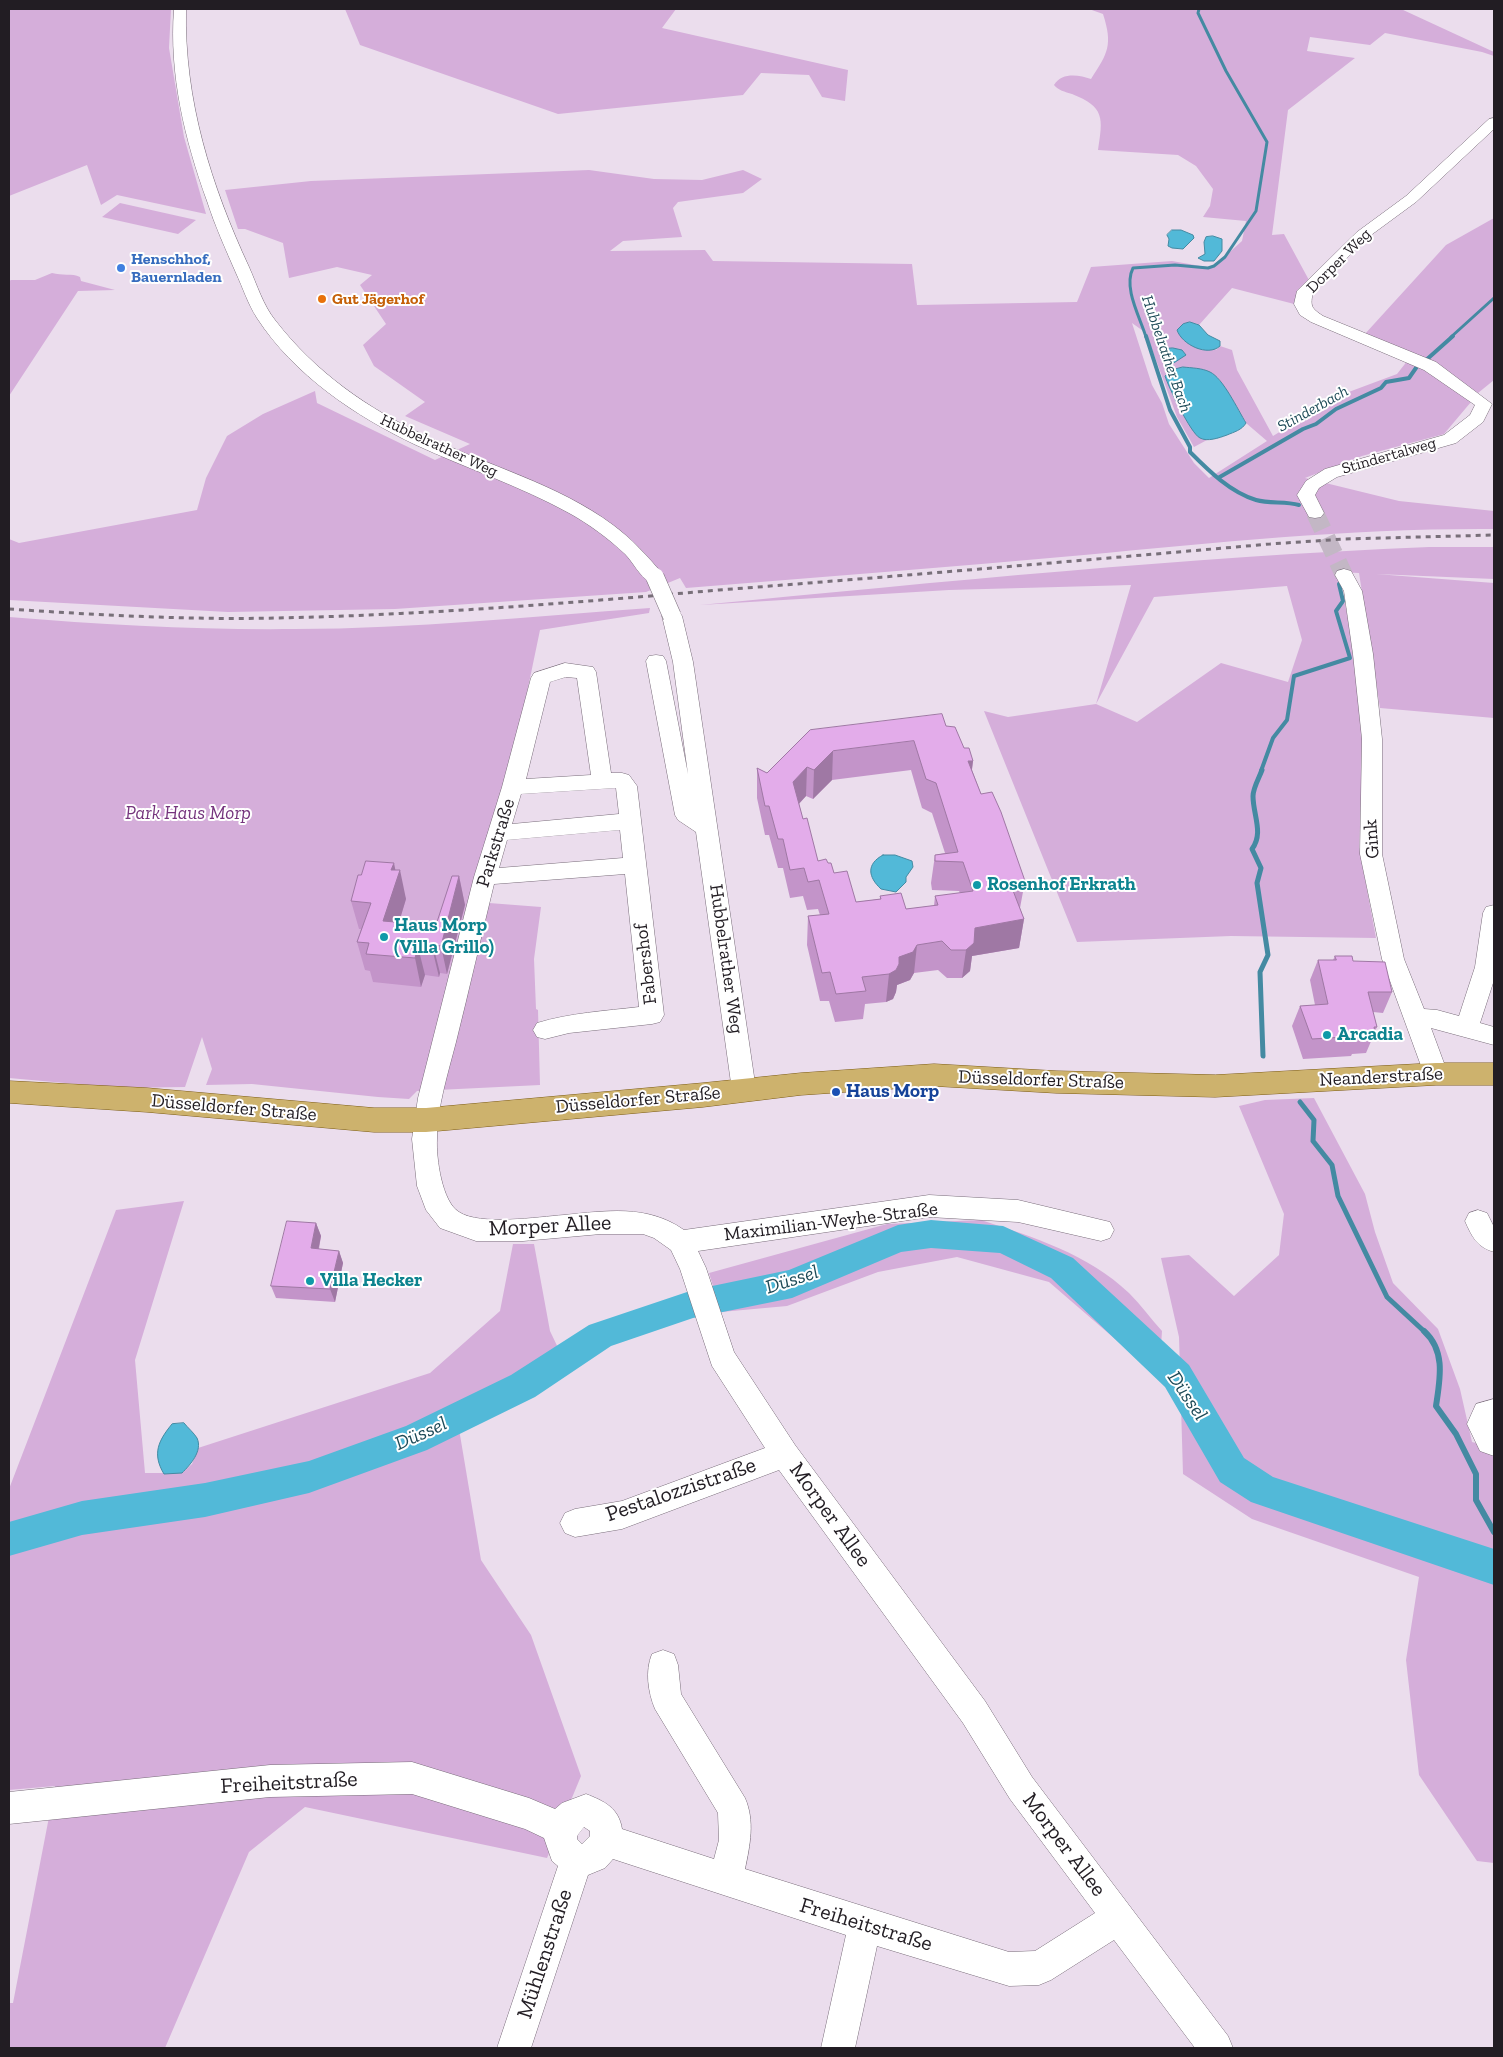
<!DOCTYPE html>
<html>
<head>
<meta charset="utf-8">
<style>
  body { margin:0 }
  #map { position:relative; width:1503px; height:2057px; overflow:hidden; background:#ebdded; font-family:"Zilla Slab",serif }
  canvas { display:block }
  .frame { position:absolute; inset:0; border:10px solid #221d23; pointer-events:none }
</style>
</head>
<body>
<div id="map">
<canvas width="1503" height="2057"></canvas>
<div class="frame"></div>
</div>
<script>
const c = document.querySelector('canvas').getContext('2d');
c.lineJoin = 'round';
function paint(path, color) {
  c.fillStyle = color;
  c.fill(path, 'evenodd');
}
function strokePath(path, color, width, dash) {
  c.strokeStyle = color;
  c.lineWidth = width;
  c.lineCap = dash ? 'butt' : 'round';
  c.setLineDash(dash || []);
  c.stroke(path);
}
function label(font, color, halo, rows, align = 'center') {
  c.font = font + ' "Zilla Slab",serif';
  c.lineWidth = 4;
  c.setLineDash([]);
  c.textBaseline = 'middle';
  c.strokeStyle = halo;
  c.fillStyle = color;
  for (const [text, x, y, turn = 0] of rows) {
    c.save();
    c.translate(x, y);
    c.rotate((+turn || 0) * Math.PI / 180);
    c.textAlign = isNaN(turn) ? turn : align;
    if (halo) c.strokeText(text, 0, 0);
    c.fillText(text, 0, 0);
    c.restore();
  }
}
paint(new Path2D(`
  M 9,9 L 171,9 L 169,48 L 184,137 L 206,214 L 117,195 L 101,205 L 87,165 L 9,196 Z
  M 345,9 L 676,9 L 662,28 L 848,70 L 845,101 L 822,97 L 809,75 L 761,73 L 743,95 L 558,114 L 360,45 Z
  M 1089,9 L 1401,9 L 1494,52 L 1494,56 L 1482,52 L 1385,33 L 1370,45 L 1310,37 L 1307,51 L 1355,58 L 1288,110 L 1272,235 L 1284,234 L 1310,282 L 1298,305 L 1232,288 L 1199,325 L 1195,323 L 1216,350 L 1220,346 L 1232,350 L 1237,370 L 1273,436 L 1338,396 L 1397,374 L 1408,360 L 1423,367 L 1471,402 L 1444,434 L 1362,456 L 1305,478 L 1399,501 L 1494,511 L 1494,529 C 1357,528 1220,542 1084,555 C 951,567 818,577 686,588 L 680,578 L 646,592 L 395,609 L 228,612 L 9,600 L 9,539 L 19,543 L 197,510 L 206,478 L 227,436 L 263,414 L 315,391 L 317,403 L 435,460 L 470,444 L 405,416 L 425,402 L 374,366 L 363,345 L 386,324 L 360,285 L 372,275 L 337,267 L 289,278 L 283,243 L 245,229 L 238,229 L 225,190 L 311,181 L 589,170 L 654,179 L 702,180 L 743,170 L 762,179 L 743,193 L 678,202 L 673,208 L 682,237 L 623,241 L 610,251 L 705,250 L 713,261 L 912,264 L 917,305 L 1077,302 L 1091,267 L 1172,261 L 1212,268 L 1242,241 L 1246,221 L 1203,217 L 1210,206 L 1213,189 L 1196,166 L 1178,155 L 1098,150 C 1103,118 1105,107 1072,94 C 1065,92 1058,90 1054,85 C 1062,72 1079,75 1091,79 C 1108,53 1113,45 1103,14 ZM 1132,323 L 1146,333 L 1177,417 L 1194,447 L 1207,440 L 1201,439 L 1182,413 L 1165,376 L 1218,378 L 1246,423 L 1267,441 L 1209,478 L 1194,463 L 1169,424 L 1162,403 L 1152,385 Z
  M 120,203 L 196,220 L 178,234 L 102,217 Z
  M 1494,218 L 1494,380 L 1478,393 L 1461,382 L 1364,335 L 1446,245 Z
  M 52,273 C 62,276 72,273 80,277 L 81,281 L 115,290 L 78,291 L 9,396 L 9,281 L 11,280 L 35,280 Z
  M 1429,547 L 1494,547 L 1494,579 L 1376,574 L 1494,583 L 1494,718 L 1380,708 L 1359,573 L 1338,572 L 1351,632 L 1364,746 L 1359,847 L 1376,938 L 1231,936 L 1077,942 L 984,711 L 1008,717 L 1096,704 L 1131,585 L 949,590 L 700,605 C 942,582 1185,557 1429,547 ZM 1287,586 L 1302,640 L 1288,682 L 1221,663 L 1137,722 L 1096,704 L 1154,597 Z
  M 650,608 L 649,613 L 540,630 L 465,991 L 489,903 L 541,907 L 534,959 L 536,1009 L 538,1010 L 540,1085 L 417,1091 L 409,1099 L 378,1097 L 252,1084 L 206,1085 L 212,1069 L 202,1037 L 185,1087 L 121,1088 L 9,1078 L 9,617 C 104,625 200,630 295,629 C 414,629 532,616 650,608 Z
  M 1314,1098 L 1365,1194 L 1375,1232 L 1393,1283 L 1438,1329 L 1460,1389 L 1472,1442 L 1494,1448 L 1494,1863 L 1477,1861 L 1419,1775 L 1406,1660 L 1419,1577 L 1252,1519 L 1183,1474 L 1179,1337 L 1161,1258 L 1189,1255 L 1234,1296 L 1279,1255 L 1284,1214 L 1239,1106 L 1265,1100 Z
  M 184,1201 L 135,1360 L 145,1473 L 182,1473 L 192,1464 L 198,1448 L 430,1373 L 500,1311 L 513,1244 L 534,1244 L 550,1331 L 560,1352 L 612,1327 L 663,1308 L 667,1323 L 623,1338 L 459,1429 L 481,1560 L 531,1635 L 581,1776 L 547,1858 L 305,1807 L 249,1852 L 165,2048 L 9,2048 L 9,2003 L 13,2003 L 55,1786 L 9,1790 L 9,1489 L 116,1210 Z
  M 981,1220 C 1033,1237 1088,1254 1129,1293 C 1141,1305 1151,1319 1162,1331 L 1159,1377 L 1049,1282 L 957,1257 L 878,1272 L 787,1306 L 721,1312 L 709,1273 L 887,1224 Z`), '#d5aeda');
const water = new Path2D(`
  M 1172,230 L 1181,230 L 1193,235 L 1194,238 L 1183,249 L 1172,248 L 1168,246 L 1169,239 L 1167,235 Z
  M 1213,236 L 1222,239 L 1222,251 L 1214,261 L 1204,261 L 1198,258 L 1205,254 L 1204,242 L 1206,237 Z
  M 1190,322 L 1199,325 L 1208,335 L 1220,341 L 1220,346 C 1208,357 1182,345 1177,330 L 1183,324 Z
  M 1173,348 L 1182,350 L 1186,355 L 1169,366 L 1166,365 L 1160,352 L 1162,349 Z
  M 1183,367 C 1192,368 1202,368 1210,372 C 1223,378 1238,410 1246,423 C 1242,430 1234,432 1227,435 C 1219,438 1207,442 1200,438 C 1191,434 1168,386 1165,376 L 1172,370 Z
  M 883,855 L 895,855 L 912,861 L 913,867 L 906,877 L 906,882 L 896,892 L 881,889 C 868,877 866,864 883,855 Z
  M 184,1423 C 188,1428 194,1433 197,1438 C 203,1451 190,1465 182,1473 L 164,1474 C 152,1454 158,1441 172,1424 Z`);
paint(water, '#52b9d8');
strokePath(water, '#448aa2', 1);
strokePath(new Path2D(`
  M 1146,337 C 1140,317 1123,288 1133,268 L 1175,265 L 1208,268 L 1214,266 L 1225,257 L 1256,211 L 1267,142 L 1226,71 L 1198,13 L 1199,9
  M 1451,337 L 1494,298`), '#448aa2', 3);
strokePath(new Path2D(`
  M 1146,336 L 1170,410 L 1190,447 L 1190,452 C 1209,471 1230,492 1256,500 C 1270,504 1285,501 1299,505
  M 1425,361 L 1453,336
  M 1218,478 L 1303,429 L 1316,424 L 1336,409 L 1381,388 L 1386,382 L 1409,378 L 1418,365
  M 1261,771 L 1273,738 L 1287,720 L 1294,676 L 1350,658 L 1336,611 L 1343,601 L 1339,584`), '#448aa2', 4);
strokePath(new Path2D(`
  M 1262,770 C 1259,778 1253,788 1253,796 C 1253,815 1264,833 1252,849 L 1261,868 L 1257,883 L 1268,955 L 1260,972 L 1263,1056
  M 1300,1102 L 1314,1120 L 1313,1141 L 1332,1165 L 1338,1196 L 1387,1297 L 1426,1333`), '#448aa2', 5);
strokePath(new Path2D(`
  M 1424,1331 C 1446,1351 1440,1379 1436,1406 L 1456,1434 L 1476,1474 L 1476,1500 L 1494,1532`), '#448aa2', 6);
paint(new Path2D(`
  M 931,1220 L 1003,1226 L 1073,1258 L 1189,1365 L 1244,1458 L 1273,1477 L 1494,1549 L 1494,1585 L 1251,1502 L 1220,1482 L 1165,1387 L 1051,1278 L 1000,1253 L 931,1248 L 901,1252 L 792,1298 L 693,1318 L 611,1346 L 535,1397 L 427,1450 L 309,1493 L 205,1517 L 82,1535 L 9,1556 L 9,1522 L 82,1501 L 205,1483 L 309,1461 L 406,1426 L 511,1375 L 589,1325 L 693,1290 L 789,1270 L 898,1225 Z`), '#52b9d8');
strokePath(new Path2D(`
  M 1315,513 L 1344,575`), '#c3b7c5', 18, [18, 9]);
const minor = new Path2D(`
  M 174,9 L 186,9 C 184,100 211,185 249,267 C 257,285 263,305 275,320 C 315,372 368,409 426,436 C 488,466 558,484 613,525 C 632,539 647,556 662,573 L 664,577 L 662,581 C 658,582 654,583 650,582 C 640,577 633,562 625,554 C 609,539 589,524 569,513 C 520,486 466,468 416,445 C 355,416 294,375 257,318 C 248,304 243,288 236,273 C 226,250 215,226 207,201 C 185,140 169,75 174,9 Z
  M 1494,118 L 1494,129 L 1416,202 L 1367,238 L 1313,292 C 1310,306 1311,308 1323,316 L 1436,362 L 1492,404 L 1483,422 L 1456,443 L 1337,477 L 1319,488 L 1315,495 L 1324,513 L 1321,517 L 1315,518 L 1309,517 L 1297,495 L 1306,481 L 1325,469 L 1444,435 L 1470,415 L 1475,405 L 1424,370 L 1311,322 L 1300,315 L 1294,304 L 1297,291 L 1357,232 L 1406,196 L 1489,119 Z
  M 1344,569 L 1351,571 L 1362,591 L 1373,654 L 1382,739 L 1382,854 L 1404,959 L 1424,1009 L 1437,1010 L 1459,1016 L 1475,967 L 1483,913 L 1486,907 L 1494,905 L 1494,980 L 1480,1023 L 1494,1027 L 1494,1045 L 1431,1028 L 1448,1074 L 1445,1081 L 1436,1084 L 1427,1081 L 1424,1074 L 1382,959 L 1360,854 L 1362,739 L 1353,654 L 1344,591 L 1335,575 L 1337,571 Z
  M 672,610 L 679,612 L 682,616 L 693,662 L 756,1090 L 753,1097 L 744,1100 L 735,1097 L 732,1090 L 696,832 L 678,820 L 675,815 L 646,661 L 649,656 L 656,655 L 663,656 L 666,661 L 688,774 L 673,662 L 662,616 L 665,612 Z
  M 565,663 L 593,667 L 596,672 L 611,773 L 622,773 L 629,775 L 637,786 L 664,1015 L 660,1022 L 652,1024 L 569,1033 L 545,1039 L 537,1037 L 533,1030 L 537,1023 C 570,1013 605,1011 639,1007 L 625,874 L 494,884 C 481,937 469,990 456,1042 C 448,1073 437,1107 437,1139 C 436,1158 442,1202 459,1212 C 480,1226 538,1217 564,1215 C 606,1211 647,1204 684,1230 L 929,1195 L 1018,1200 L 1110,1222 L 1114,1230 L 1110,1238 L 1101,1241 L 1018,1222 L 929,1217 L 698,1251 L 706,1268 L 734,1352 L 795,1445 L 985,1701 L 1032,1777 L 1228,2036 L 1233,2048 L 1195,2048 L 1114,1940 L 1051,1980 L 1039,1985 L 1009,1986 L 877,1946 L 855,2048 L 821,2048 L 846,1935 L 613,1859 L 605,1868 L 588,1875 L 531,2048 L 497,2048 L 558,1866 L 552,1861 L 544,1838 L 525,1829 L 412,1794 L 270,1797 L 9,1824 L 9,1792 L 270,1765 L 412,1762 L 529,1798 L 555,1809 L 562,1803 L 586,1794 C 604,1801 619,1808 622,1829 L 714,1859 L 719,1840 L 718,1813 L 655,1709 C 648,1692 645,1671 652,1654 L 663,1650 L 674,1654 L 678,1665 L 681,1694 L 745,1798 C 755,1821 750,1845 745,1869 L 1009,1952 L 1035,1951 L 1095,1913 L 1010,1799 L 963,1723 L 779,1470 L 622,1529 L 575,1537 L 565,1533 L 560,1523 L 565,1513 L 575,1509 L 622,1501 L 765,1448 L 712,1366 L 680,1269 L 671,1250 L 654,1238 L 643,1234 L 601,1234 L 523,1241 L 476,1241 L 440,1228 L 426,1210 L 417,1186 L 412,1139 L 418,1098 L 474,877 L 502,787 L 531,678 L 534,673 ZM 566,677 L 577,678 L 591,775 L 526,779 L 550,682 ZM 616,788 L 619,814 L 512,824 L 521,794 ZM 620,830 L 623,858 L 499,868 L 507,840 ZM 584,1827 L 590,1831 L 590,1836 L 582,1844 L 577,1839 L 577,1836 Z
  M 1478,1210 L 1487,1213 L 1494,1227 L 1494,1252 C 1477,1247 1472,1237 1465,1221 L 1469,1213 Z
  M 1494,1399 L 1494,1456 L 1480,1451 L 1467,1424 L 1476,1404 Z`);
const major = new Path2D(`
  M 1436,1063 L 1494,1063 L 1494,1085 L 1436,1085 L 1215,1097 L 1056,1093 L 934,1086 L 801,1095 L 703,1107 L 426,1132 L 374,1132 L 147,1112 L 9,1103 L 9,1081 L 147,1088 L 374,1108 L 426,1108 L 703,1083 L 801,1073 L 934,1064 L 1056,1071 L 1215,1075 Z`);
strokePath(minor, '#796d7a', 1);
strokePath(major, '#7c5c14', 1);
paint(minor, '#fff');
paint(major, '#cdb26d');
strokePath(new Path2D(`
  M 9,609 C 98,615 187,620 276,618 C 424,615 571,603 719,590 C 903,576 1086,560 1270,544 L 1345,539 L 1494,535`), '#786f79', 3, [5, 5]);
const minorBridge = new Path2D(`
  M 655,577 L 672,616`);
strokePath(minorBridge, '#796d7a', 19, []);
strokePath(minorBridge, '#fff', 18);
paint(new Path2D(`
  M 946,726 L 973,761 L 972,770 L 981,794 L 1025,881 L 1020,908 L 1024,919 L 1019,948 L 972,956 L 970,971 L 962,978 L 947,978 L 938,970 L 914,973 L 910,980 L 897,985 L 896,992 L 893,999 L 886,1002 L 865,1004 L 863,1019 L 835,1022 L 829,1001 L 820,1001 L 807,945 L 808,916 L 820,915 L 818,909 L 807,910 L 803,896 L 790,898 L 783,868 L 778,868 L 769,835 L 765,835 L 757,798 L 757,768 L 767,773 L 810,730 ZM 911,770 L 922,808 L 932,813 L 945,853 L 935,855 L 931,883 L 932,890 L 959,891 L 960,893 L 935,896 L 934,906 L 906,909 L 880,896 L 880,899 L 856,902 L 834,873 L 828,863 L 818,861 L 803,819 L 799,804 L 806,796 L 813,799 L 832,780 Z
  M 395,870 L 406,899 L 399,922 L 430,925 L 437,922 L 459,876 L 465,905 L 447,974 L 440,973 L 439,977 L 425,975 L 421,987 L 373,982 L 370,971 L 365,970 L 357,942 L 361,929 L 359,929 L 351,901 L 361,875 Z
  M 1335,956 L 1353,961 L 1392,992 L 1383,1013 L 1373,1012 L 1377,1027 L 1375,1031 L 1375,1032 L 1366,1053 L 1352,1054 L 1351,1056 L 1303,1059 L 1292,1026 L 1300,1006 L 1315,1005 L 1310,980 L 1318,960 L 1333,960 Z
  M 316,1223 L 321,1236 L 319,1249 L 339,1251 L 343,1263 L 335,1302 L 276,1298 L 271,1286 Z`), '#c394c9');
paint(new Path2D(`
  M 833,751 L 832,780 L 813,799 L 814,770 Z
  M 968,761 L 973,761 L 969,790 Z
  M 807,767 L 806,796 L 792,811 L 793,782 Z
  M 394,863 L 397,878 L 400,870 L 406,899 L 391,949 L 383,921 L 391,870 Z
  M 459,876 L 465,905 L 447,974 L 441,946 Z
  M 1024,919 L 1019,948 L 972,956 L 970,971 L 962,978 L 966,950 L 975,928 Z
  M 433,945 L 440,973 L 439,977 L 432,948 Z
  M 917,945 L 914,973 L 910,980 L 897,985 L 896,992 L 893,999 L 886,1002 L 889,974 L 899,957 Z
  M 418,947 L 425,975 L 421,987 L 415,958 Z
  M 316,1223 L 321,1236 L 316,1261 L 311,1248 Z
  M 339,1251 L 343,1263 L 335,1302 L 330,1289 Z`), '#9f78a4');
const building = new Path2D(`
  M 942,714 L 946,726 L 955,727 L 964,748 L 969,748 L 973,761 L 968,761 L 981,794 L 992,792 L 1001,812 L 1025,881 L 1020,881 L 1021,884 L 1018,885 L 1019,887 L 1012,888 L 1024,919 L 975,928 L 974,943 L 966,950 L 951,950 L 942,941 L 917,945 L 913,952 L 899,957 L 899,964 L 896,970 L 889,974 L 862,977 L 866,991 L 836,994 L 830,972 L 822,973 L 808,916 L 829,914 L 819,880 L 808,882 L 804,868 L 790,870 L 783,839 L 778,839 L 769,806 L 765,806 L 757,768 L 767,773 L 810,730 ZM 914,741 L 926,779 L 936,783 L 958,852 L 935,855 L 935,861 L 963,862 L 973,891 L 935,896 L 938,905 L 906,909 L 901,893 L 880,896 L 881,899 L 856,902 L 847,871 L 834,873 L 831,863 L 828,863 L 826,859 L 818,861 L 807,818 L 803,819 L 793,782 L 807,767 L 814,770 L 833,751 Z
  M 366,861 L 394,863 L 391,870 L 400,870 L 383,921 L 430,925 L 431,921 L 437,922 L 452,876 L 459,876 L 441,946 L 433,945 L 432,948 L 418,947 L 415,958 L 366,954 L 369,943 L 357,942 L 371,903 L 351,901 L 358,875 L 361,875 Z
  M 1335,956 L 1352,956 L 1353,961 L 1385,962 L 1392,992 L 1368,992 L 1377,1027 L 1374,1027 L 1375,1032 L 1360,1034 L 1360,1036 L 1312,1039 L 1300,1006 L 1328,1004 L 1318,960 L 1336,960 Z
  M 287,1221 L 316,1223 L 311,1248 L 339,1251 L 330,1289 L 271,1286 Z`);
paint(building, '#e3acea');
strokePath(building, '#9f78a4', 1);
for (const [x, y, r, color] of [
  [121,268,5,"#3f7fe0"],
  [322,299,5,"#e8710a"],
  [977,885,5,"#0f9aa8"],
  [384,937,5,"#0f9aa8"],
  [1327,1035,5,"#0f9aa8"],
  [836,1092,5,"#1a4fb4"],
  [310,1281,5,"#0f9aa8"]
]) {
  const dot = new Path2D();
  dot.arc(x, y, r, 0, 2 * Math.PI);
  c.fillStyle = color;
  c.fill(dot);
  strokePath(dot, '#fff', 2);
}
label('bold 16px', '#366cbe', '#fff', [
  ["Henschhof,",131,259],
  ["Bauernladen",131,277]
], 'left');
label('16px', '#221d23', '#fff', [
  ["Dorper Weg",1339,261,-45],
  ["Hubbelrather Weg",439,446,25],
  ["Stindertalweg",1389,456,-16]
]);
label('bold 16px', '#c56008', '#fff', [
  ["Gut Jägerhof",332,299]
], 'left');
label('italic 16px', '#1d4a57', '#fff', [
  ["Hubbelrather Bach",1166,354,71],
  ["Stinderbach",1313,409,-29]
]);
label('italic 19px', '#75347d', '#fff', [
  ["Park Haus Morp",188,814]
]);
label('19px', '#221d23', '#fff', [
  ["Gink",1372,839,-94],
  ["Parkstraße",496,843,-73],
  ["Hubbelrather Weg",726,959,82],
  ["Fabershof",646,964,-97],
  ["Neanderstraße",1381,1077,-3],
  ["Düsseldorfer Straße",1041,1080,2],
  ["Düsseldorfer Straße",638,1100,-5],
  ["Düsseldorfer Straße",234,1108,5],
  ["Maximilian-Weyhe-Straße",831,1222,-7]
]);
label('bold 19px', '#0d838f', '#fff', [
  ["Rosenhof Erkrath",987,885],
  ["Haus Morp",394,926],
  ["(Villa Grillo)",394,948],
  ["Arcadia",1337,1035],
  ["Villa Hecker",320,1281]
], 'left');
label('bold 19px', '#164399', '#fff', [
  ["Haus Morp",846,1092]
], 'left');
label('italic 20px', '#1d4a57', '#fff', [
  ["Düssel",792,1280,-18],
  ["Düssel",1187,1396,56],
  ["Düssel",421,1434,-24]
]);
label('22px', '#221d23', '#fff', [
  ["Morper Allee",550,1226,-3],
  ["Pestalozzistraße",681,1490,-19],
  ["Morper Allee",830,1515,54],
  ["Freiheitstraße",289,1783,-3],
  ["Morper Allee",1064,1845,53],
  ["Freiheitstraße",866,1925,17],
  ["Mühlenstraße",545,1954,-72]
]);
</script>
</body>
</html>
